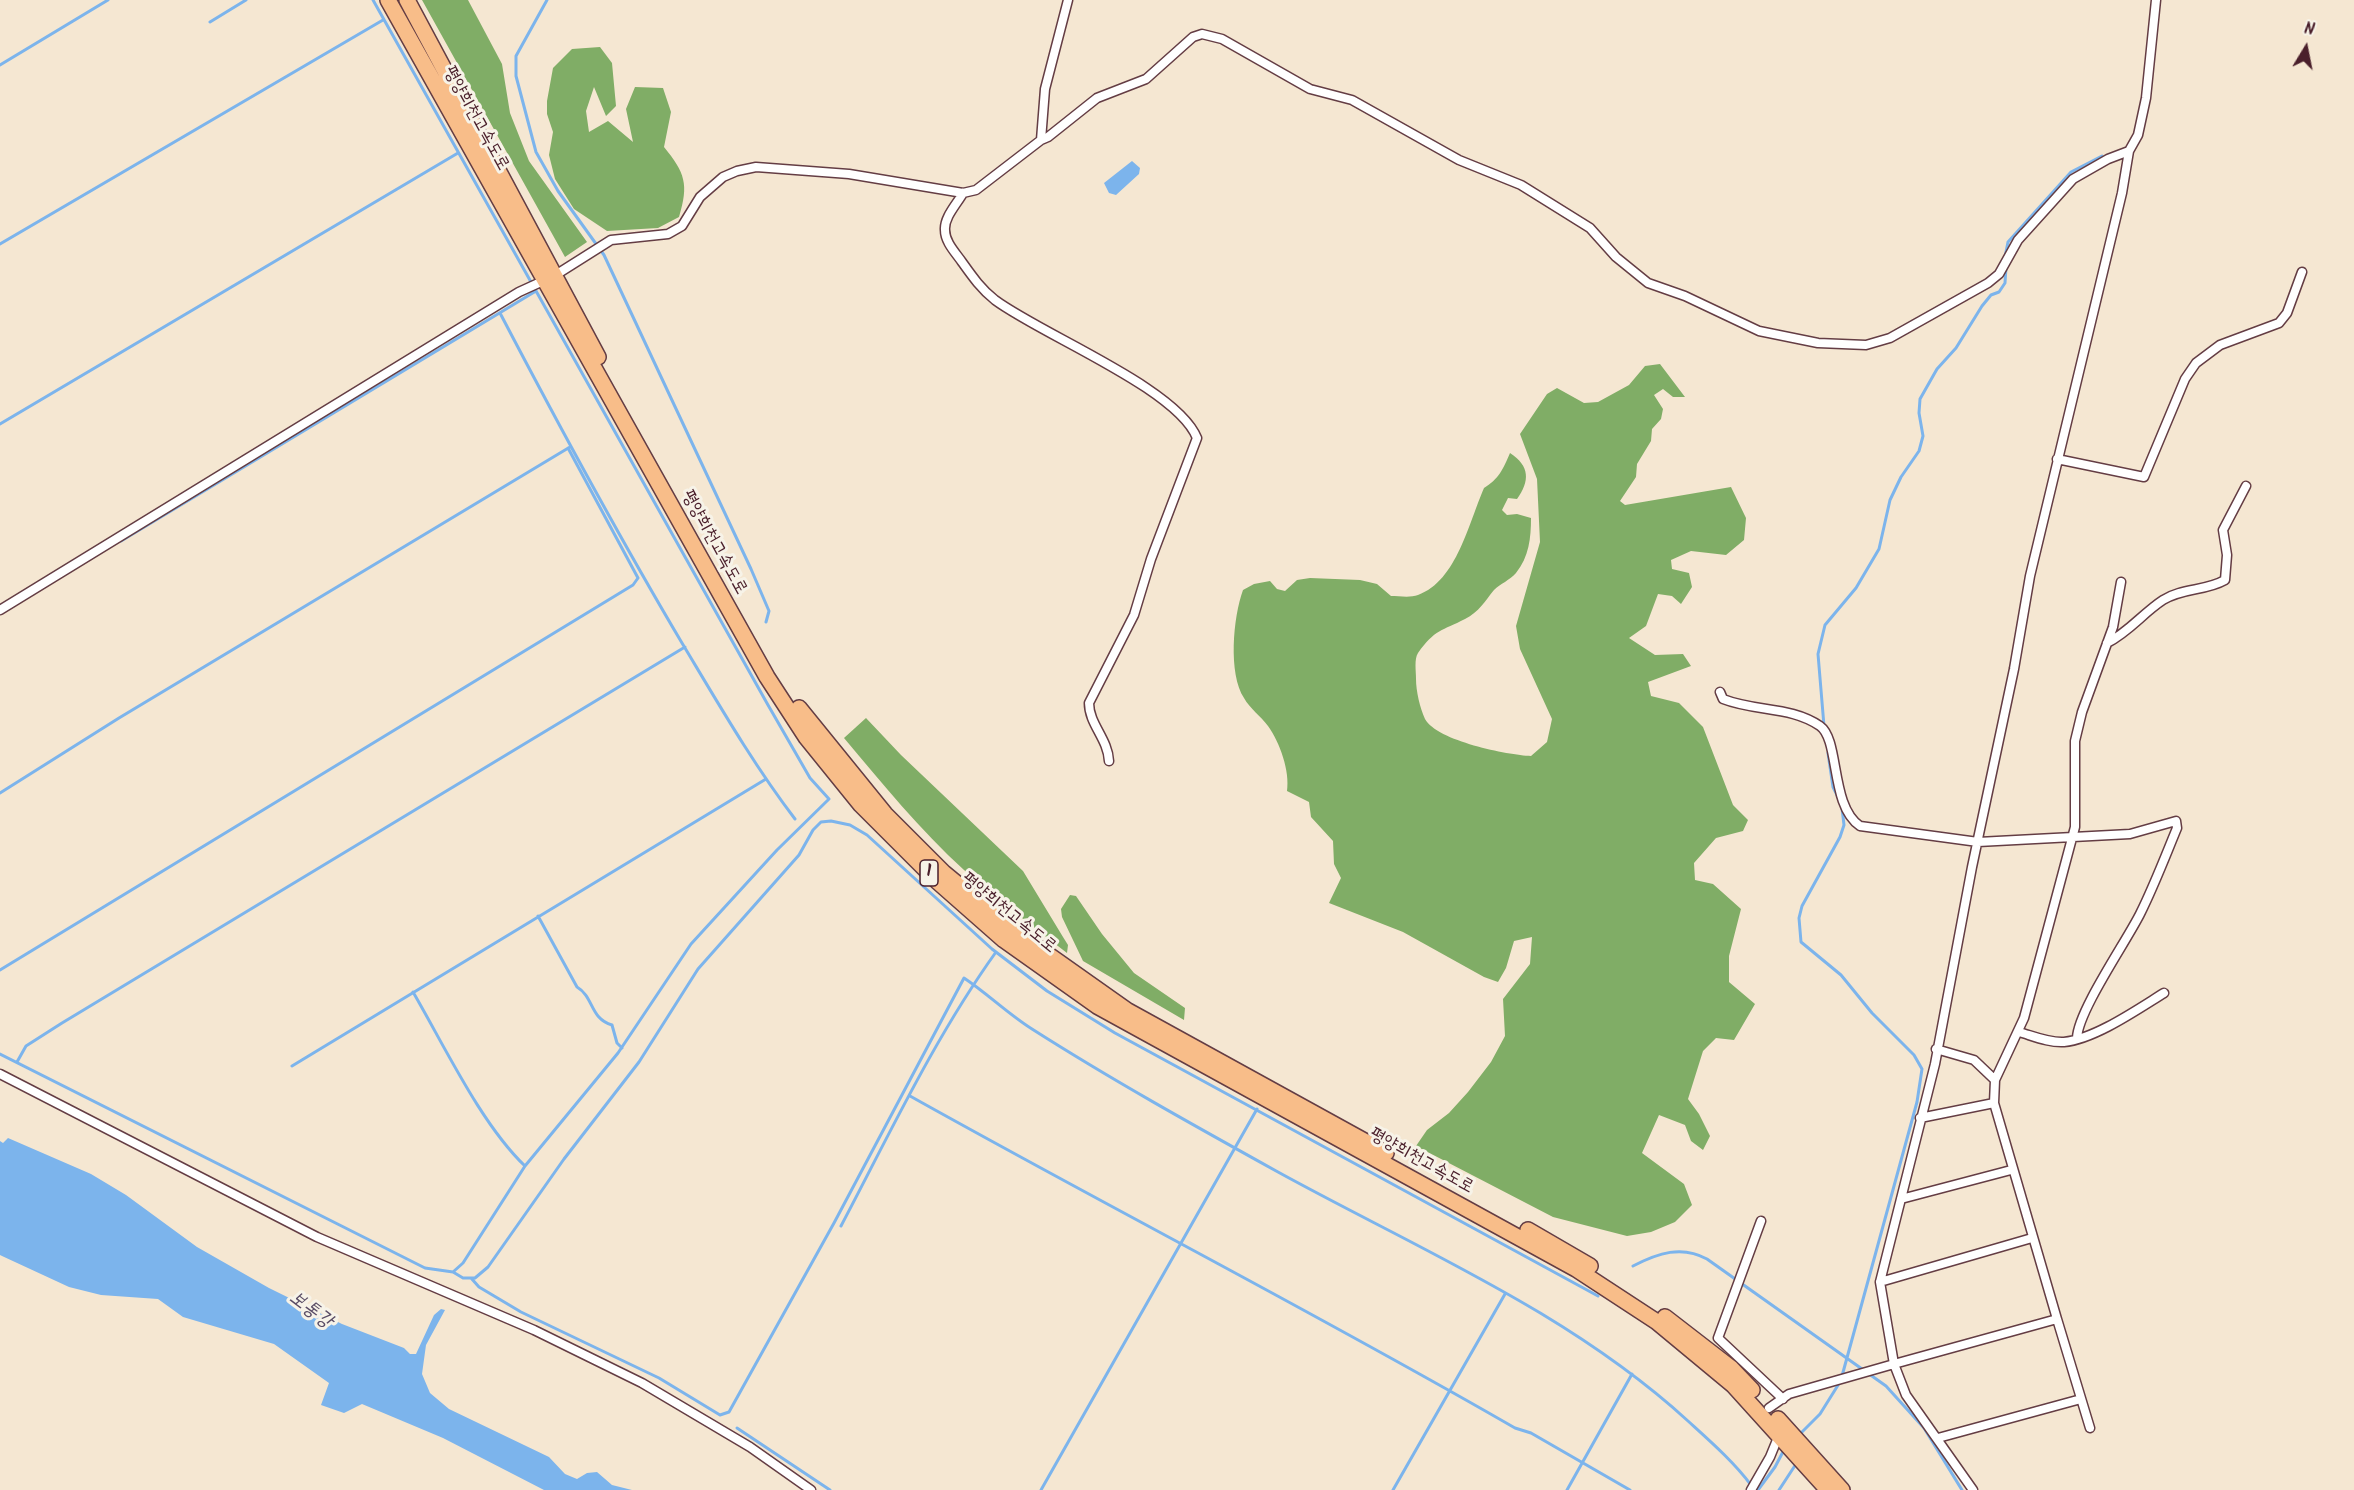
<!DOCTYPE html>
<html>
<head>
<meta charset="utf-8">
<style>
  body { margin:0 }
  #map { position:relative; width:2354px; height:1490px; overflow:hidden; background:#f5e7d2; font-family:Kalam,sans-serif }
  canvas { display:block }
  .north { position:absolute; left:2276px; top:18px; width:60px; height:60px; -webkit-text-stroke:4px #f7f3e8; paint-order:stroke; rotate:10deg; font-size:16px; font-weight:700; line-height:24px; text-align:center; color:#4a1f2b }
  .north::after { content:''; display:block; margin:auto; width:21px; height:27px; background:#4a1f2b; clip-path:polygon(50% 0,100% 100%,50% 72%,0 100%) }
</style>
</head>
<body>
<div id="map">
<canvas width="2354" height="1490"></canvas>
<div class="north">N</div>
</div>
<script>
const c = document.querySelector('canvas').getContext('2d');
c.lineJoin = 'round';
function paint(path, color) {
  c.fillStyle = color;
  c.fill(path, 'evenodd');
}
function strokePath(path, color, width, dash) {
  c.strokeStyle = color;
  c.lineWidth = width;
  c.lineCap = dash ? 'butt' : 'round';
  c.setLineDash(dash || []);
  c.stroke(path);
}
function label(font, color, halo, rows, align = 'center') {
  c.font = font + ' Kalam,"Poor Story",sans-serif';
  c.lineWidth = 6;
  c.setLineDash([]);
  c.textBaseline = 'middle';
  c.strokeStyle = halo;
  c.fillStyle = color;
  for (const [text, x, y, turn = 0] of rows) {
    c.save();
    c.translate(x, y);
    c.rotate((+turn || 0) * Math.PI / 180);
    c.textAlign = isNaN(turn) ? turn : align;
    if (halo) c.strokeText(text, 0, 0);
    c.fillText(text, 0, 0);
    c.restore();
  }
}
paint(new Path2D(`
  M 422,0 L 468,0 L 502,64 L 510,113 L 529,161 L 587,242 L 565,257 Z
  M 600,47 L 612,63 L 616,106 L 606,116 L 594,87 L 586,111 L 589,132 L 608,121 L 633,142 L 626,109 L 635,87 L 663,88 L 671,112 L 664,147 C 685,173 689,184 679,217 L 658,228 L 607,231 L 574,209 L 555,179 L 549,155 L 553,132 L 547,114 L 547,101 L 553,68 L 572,49 Z
  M 1660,364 L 1685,397 L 1673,397 L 1663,389 L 1654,395 L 1663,409 L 1661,419 L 1652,429 L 1651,441 L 1637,464 L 1636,477 L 1620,501 L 1625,505 L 1731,487 L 1746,518 L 1744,540 L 1726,555 L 1691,551 L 1671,560 L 1672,569 L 1689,573 L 1692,587 L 1681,604 L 1672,596 L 1658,594 L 1646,626 L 1629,638 L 1655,655 L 1683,654 L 1691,666 L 1648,682 L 1651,696 L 1679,703 L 1703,727 L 1733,805 L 1748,820 L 1743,831 L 1716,838 L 1694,863 L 1695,880 L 1713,884 L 1741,909 L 1729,956 L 1729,982 L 1755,1004 L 1734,1040 L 1716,1038 L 1703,1051 L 1688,1099 L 1699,1114 L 1710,1136 L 1703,1150 L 1691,1141 L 1685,1125 L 1659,1115 L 1642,1153 L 1684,1184 L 1692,1205 L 1675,1222 L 1651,1232 L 1627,1236 L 1553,1217 L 1416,1146 L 1427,1130 L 1449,1113 L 1468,1092 L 1491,1062 L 1505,1036 L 1503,999 L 1530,964 L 1532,937 L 1514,941 L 1506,968 L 1498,982 L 1484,977 L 1403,932 L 1329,903 L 1341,878 L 1334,864 L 1333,841 L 1311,817 L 1309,802 L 1287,791 C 1290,771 1280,743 1268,726 C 1261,716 1250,709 1244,698 C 1228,674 1233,617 1243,590 L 1254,584 L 1270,581 L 1277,589 L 1285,591 L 1297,580 L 1310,578 L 1360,580 L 1377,584 L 1391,596 C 1399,596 1410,598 1418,595 C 1457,581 1469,522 1484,488 C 1499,479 1503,469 1510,453 C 1530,466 1530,481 1517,499 L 1508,498 L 1502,510 L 1507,515 L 1517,514 L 1531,518 C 1531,538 1529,557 1516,573 C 1510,580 1500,584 1494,590 C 1485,601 1479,612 1465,619 C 1442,631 1435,629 1418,653 C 1414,659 1416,671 1416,679 C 1416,691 1420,708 1425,719 C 1437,741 1508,755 1531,756 L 1547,742 L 1552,719 L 1520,649 L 1516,626 L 1540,542 L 1537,479 L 1520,434 L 1547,394 L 1557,388 L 1584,403 L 1598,402 L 1629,385 L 1645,366 Z
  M 866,718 L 901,755 L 1023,871 L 1063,937 L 1068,945 L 1067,953 C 1032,926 997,899 964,870 C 920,830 882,783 844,738 Z
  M 1070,895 L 1076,896 L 1102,934 L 1134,973 L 1185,1008 L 1184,1020 L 1083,961 L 1062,917 L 1061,909 Z`), '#80ad66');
paint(new Path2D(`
  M 1132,161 L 1140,168 L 1139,174 L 1116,195 L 1109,193 L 1104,183 Z
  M 8,1138 L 91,1174 L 126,1195 L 197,1247 L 269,1288 L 342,1324 L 404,1348 L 410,1354 L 416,1354 L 434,1315 L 441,1309 L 445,1310 L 426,1345 L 422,1374 L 430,1393 L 449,1409 L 549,1457 L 565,1474 L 577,1479 L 587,1473 L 597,1472 L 612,1485 L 632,1490 L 544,1490 L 443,1438 L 362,1404 L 344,1413 L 321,1405 L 329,1383 L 274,1344 L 183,1317 L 158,1299 L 101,1295 L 69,1287 L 2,1256 L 0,1255 L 0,1141 L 3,1143 Z`), '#7cb4ec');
strokePath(new Path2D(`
  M 547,0 L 516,56 L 516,76 L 536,152 L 558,191 L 604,255 L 751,569 L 769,611 L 766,622
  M 210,22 L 246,0
  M 0,65 L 108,0
  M 0,244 L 383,20
  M 2005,257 L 2008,242 L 2071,172 L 2102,156
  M 500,313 C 558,424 618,535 682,643 C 718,703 753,764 795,819
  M 0,424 L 458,153
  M 121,541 L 536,291
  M 1824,726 L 1818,654 L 1825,625 L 1856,588 L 1879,549 L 1890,500 L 1901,477 L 1919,451 L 1923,436 L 1919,413 L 1920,399 L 1937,369 L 1956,348 L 1982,306 L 1991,295 L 1999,292 L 2005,283 L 2006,267
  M 1828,753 L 1833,787 L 1839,799
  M 0,793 L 119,718 L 570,447
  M 538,916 L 577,987 C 594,997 590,1019 612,1025 L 617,1043 L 622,1048
  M 0,970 L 633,585 L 638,578 L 568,448
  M 413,992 C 444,1045 481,1124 525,1166
  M 0,1054 L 425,1268 L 453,1272 L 463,1263 L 525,1166 L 618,1053 L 691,944 L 777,850 L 829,799 L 810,778 L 768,705 L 373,0
  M 17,1062 L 26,1046 L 62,1023 L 685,647
  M 292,1066 L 766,779
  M 910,1096 C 1110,1208 1316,1313 1515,1428 L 1531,1433 L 1630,1490
  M 841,1226 C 890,1133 935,1037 996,952
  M 1633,1266 C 1658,1253 1682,1245 1707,1259 L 1886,1386 L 1924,1428 L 1962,1490
  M 453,1272 L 463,1278 L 475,1278 L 488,1267 L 564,1159 L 639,1062 L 698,969 L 799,855 L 813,830 L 821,822 L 831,821 L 850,825 L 867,835 L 992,949 L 1047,991 L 1115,1033 L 1598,1296
  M 471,1278 L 479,1287 L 521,1312 L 659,1378 L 720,1415 L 729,1412 L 834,1223 L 964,978 C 988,994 1008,1014 1032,1029 C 1112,1080 1195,1126 1278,1172 C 1418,1249 1569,1312 1688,1421 C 1710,1441 1734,1462 1751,1485
  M 1842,1376 L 1917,1102 L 1922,1069 L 1914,1055 L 1872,1013 L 1841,975 L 1801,942 L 1799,918 L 1802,906 L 1840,837 L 1844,825 L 1842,808
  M 737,1428 L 830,1490
  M 1799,1435 L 1820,1414 L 1840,1382
  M 1041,1490 L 1257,1109
  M 1393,1490 L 1505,1294
  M 1567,1490 L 1632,1374
  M 1758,1490 L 1775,1467 L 1785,1448
  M 1779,1490 L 1796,1464`), '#7cb4ec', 3);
const minor = new Path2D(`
  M 1041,140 L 1048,137 L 1097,98 L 1146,79 L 1193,37 L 1202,34 L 1222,39 L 1310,89 L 1352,100 L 1459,160 L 1521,185 L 1590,228 L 1616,257 L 1648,283 L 1685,296 L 1759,331 L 1818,343 L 1866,345 L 1890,338 L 1988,283 L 1999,274 L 2018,240 L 2073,179 L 2108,159 L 2129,151
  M 963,193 C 957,204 944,217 945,230 C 945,242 955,252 962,262 C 972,276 981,289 995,300 C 1042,335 1177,388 1197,438 L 1151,559 L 1134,615 L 1089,703 C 1089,724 1108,739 1109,761
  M 2057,459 L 2144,477 L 2185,379 L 2196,363 L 2220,345 L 2279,323 L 2287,313 L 2302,272
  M 0,610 L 519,292 L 554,276 L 611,240 L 668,234 L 682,226 L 700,197 L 723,177 L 737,171 L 756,167 L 849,174 L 963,193 L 976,190 L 1041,140 L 1045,89 L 1068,0
  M 2107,643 C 2129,632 2143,613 2163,600 C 2182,588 2206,591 2225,580 L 2227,555 L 2223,530 L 2246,486
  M 1720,692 L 1723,699 C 1756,712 1791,706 1820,726 C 1840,740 1830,806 1860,826 L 1978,842 L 2130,834 L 2176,821 L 2177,828 C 2165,857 2154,886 2140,914 C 2126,942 2078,1011 2077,1038
  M 2019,1032 C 2033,1036 2049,1043 2064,1042 C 2095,1039 2138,1009 2164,993
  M 1936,1049 L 1974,1060 L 1995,1080 L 1994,1103 L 2057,1319 L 1894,1364 L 1906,1395 L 1973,1490
  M 0,1074 L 317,1237 L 534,1330 L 642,1383 L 750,1447 L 811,1490
  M 1995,1080 L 2024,1018 L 2075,827 L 2075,741 L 2082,712 L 2113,627 L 2121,582
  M 1920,1118 L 1994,1103
  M 1901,1199 L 2011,1170
  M 1761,1221 L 1718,1338 L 1783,1399
  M 1880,1282 L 2032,1238
  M 2057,1319 L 2090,1428
  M 1769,1408 L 1789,1394 L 1894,1364 L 1880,1282 L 1935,1064 L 1972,867 L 2014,669 L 2030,576 L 2122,193 L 2129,151 L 2138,135 L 2146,98 L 2156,0
  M 1938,1438 L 2081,1399
  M 1751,1490 L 1770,1457 L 1779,1435`);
const motorway = new Path2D(`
  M 388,0 L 767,677 L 806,737 L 861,805 L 937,881 L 1004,940 L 1097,1006 L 1576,1269 L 1657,1322 L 1733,1385 L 1828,1490
  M 407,0 L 598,357
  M 799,708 L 885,814 L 944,873 L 1012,929 L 1128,1011 L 1386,1153
  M 1528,1230 L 1590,1266
  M 1665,1317 L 1731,1368 L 1752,1390
  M 1778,1419 L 1842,1490`);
strokePath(minor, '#643d44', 11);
strokePath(motorway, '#643d44', 18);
strokePath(minor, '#fff', 8);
strokePath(motorway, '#f8bd89', 15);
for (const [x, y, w] of [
  [929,873,18]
]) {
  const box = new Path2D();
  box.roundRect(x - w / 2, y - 13, w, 26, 4.5);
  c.fillStyle = '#f7f3e8';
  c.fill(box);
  strokePath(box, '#4a1f2b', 1.5);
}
label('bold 16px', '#4a1f2b', null, [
  ["1",929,873]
]);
label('18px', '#4a1f2b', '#f7f3e8', [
  ["평양희천고속도로",475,119,61],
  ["평양희천고속도로",713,543,61],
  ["평양희천고속도로",1008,914,39],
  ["평양희천고속도로",1421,1162,29]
]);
label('italic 20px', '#594c65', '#f7f3e8', [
  ["보통강",310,1311,37]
]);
</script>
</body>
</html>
